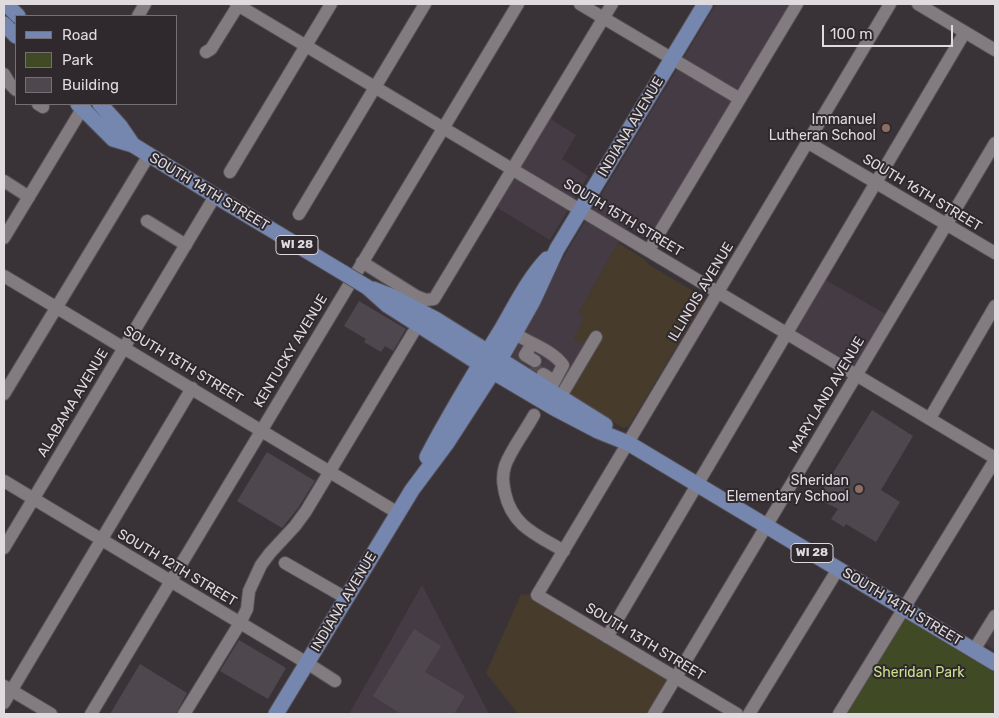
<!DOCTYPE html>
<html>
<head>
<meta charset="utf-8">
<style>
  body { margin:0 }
  #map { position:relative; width:999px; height:718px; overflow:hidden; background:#393338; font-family:Rubik,sans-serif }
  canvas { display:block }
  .frame { position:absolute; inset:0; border:5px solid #dedade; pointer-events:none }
  .legend { position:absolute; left:15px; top:15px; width:162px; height:90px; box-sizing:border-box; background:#2f292e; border:1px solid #757074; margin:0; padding:6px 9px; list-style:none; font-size:15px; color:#dedade }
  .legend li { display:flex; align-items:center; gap:10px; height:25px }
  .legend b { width:25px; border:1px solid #757074 }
  .scale { position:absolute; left:822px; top:25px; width:131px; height:22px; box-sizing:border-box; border:2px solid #dedade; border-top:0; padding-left:6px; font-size:15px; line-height:18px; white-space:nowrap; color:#dedade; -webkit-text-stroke:4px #2f292e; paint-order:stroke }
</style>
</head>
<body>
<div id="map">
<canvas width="999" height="718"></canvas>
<div class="frame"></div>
<ul class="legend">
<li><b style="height:6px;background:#7586af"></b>Road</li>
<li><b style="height:14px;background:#404a24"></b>Park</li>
<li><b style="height:14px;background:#4e484e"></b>Building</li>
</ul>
<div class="scale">100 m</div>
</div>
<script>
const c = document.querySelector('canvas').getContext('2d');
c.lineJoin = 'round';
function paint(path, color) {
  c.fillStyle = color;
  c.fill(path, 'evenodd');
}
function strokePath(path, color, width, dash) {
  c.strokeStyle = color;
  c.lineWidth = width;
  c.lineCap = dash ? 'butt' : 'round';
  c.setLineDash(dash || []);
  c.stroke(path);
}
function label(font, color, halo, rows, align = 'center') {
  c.font = font + ' Rubik,sans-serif';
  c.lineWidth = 4;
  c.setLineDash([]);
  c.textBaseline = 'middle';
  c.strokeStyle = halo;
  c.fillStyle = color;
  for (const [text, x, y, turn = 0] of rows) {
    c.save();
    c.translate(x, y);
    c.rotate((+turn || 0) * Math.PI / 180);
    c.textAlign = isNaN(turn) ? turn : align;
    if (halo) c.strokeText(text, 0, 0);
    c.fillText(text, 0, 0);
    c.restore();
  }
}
paint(new Path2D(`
  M 716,4 L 793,4 L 652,242 L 627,227 L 579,312 L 585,317 L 586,346 L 561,389 L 520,364 L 513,358 L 512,351 L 537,308 L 557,268 Z
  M 547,117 L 576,135 L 562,159 L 588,176 L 550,240 L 493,205 Z
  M 822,278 L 891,317 L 857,375 L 788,334 Z
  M 422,585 L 489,714 L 349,714 Z
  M 995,624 L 995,650 L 984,643 Z`), '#453b44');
paint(new Path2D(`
  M 618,243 L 644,259 L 649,265 L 695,292 L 703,295 L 705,299 L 629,426 L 623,428 L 561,389 L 586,346 L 573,339 L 585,317 L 578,313 Z
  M 521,594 L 537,595 L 676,677 L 654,714 L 518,714 L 486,673 Z`), '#473b2c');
paint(new Path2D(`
  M 905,615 L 995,670 L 995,714 L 845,714 Z`), '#404a24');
paint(new Path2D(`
  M 359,301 L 406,329 L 393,351 L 385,346 L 381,352 L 364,342 L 366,339 L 344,326 Z
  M 872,410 L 913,436 L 881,490 L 900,502 L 876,542 L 846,524 L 844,527 L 831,519 L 838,509 L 822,501 L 820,494 Z
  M 267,452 L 315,481 L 298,508 L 282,528 L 237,501 Z
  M 414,629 L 441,646 L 425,672 L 465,696 L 454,714 L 401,714 L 373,696 Z
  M 239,640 L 286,668 L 268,699 L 220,671 Z
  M 140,664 L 187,693 L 176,714 L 110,714 Z`), '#4e484e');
strokePath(new Path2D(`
  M 531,367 L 543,374`), '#524c51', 12, [12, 6]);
const minor = new Path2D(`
  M 236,4 L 995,458
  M 580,4 L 740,99
  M 918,4 L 995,50
  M 138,16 L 145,4
  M 206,52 L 211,49 L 239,4
  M 4,74 L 10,84 L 16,90
  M 38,104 L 43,107
  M 807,142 L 995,253
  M 230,172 L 331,4
  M 4,181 L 29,197
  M 299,214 L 425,4
  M 147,221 L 186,245
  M 4,238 L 85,104
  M 649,250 L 797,4
  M 362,262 L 416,296 L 426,300 L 434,299 L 612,4
  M 4,276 L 398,513
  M 515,334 C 530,343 552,350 563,365 L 550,390
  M 532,344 L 525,355 L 535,361
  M 543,374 L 554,381
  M 4,394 L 149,155
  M 561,396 L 596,337
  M 534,415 C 526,430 510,451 505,466 C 502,476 503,483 505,493 C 512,526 537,535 564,551
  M 930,418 L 995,306
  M 4,481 L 307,663 L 335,681
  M 4,548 L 215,196
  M 285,563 L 346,598
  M 607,637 L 965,32
  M 974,650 L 995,616
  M 4,686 L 51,714
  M 4,703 L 192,388
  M 91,714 L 518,4
  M 184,714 L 240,623 L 247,609 L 249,591 L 261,565 L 270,553 L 295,526 L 306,511 L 413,333
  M 654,714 L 995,143
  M 737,714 L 537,595 L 890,4
  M 749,714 L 838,569
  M 839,714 L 995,460`);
const major = new Path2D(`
  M 6,4 L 18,16
  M 4,24 L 16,36
  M 78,104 L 113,139 L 133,145 L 227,203
  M 100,104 L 120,126 L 133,145
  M 367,287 L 387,305 L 483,366 L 554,408 L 598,431 L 628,443 L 995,663
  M 373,289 L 391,296 L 437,320 L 605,425
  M 427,457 C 450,413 475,372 501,330 C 515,306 528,279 547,259
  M 276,714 L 412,490 L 447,443 L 493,372 L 533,301 L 557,249 L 705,4`);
strokePath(minor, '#555055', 14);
strokePath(major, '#555055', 17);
strokePath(minor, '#827c81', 12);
strokePath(major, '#7586af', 15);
const majorBridge = new Path2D(`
  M 227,203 L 367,287`);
strokePath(majorBridge, '#555055', 17, []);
strokePath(majorBridge, '#7586af', 15);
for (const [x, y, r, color] of [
  [886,128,5,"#8d6e63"],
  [859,489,5,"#8d6e63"]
]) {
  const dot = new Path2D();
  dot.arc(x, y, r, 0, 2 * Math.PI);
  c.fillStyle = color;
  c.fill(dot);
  strokePath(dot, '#2f292e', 2);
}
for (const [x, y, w] of [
  [297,245,42],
  [812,553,42]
]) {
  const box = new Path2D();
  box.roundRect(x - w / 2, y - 9.5, w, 19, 4);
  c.fillStyle = '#2f292e';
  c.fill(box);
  strokePath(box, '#dedade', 1);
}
label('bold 12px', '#dedade', null, [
  ["WI 28",297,245],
  ["WI 28",812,553]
]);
label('14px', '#dedade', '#2f292e', [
  ["Immanuel",876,120],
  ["Lutheran School",876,136],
  ["Sheridan",849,481],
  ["Elementary School",849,497]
], 'right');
label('14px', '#dedade', '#2f292e', [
  ["INDIANA AVENUE",631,127,-59],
  ["SOUTH 14TH STREET",209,192,31],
  ["SOUTH 16TH STREET",922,193,31],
  ["SOUTH 15TH STREET",623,218,31],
  ["ILLINOIS AVENUE",701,292,-59],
  ["KENTUCKY AVENUE",291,351,-59],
  ["SOUTH 13TH STREET",183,365,31],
  ["MARYLAND AVENUE",827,395,-59],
  ["ALABAMA AVENUE",73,403,-59],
  ["SOUTH 12TH STREET",177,568,31],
  ["INDIANA AVENUE",344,602,-59],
  ["SOUTH 14TH STREET",902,607,31],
  ["SOUTH 13TH STREET",645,642,31]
]);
label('14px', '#c9e288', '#2f292e', [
  ["Sheridan Park",919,673]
]);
</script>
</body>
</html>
